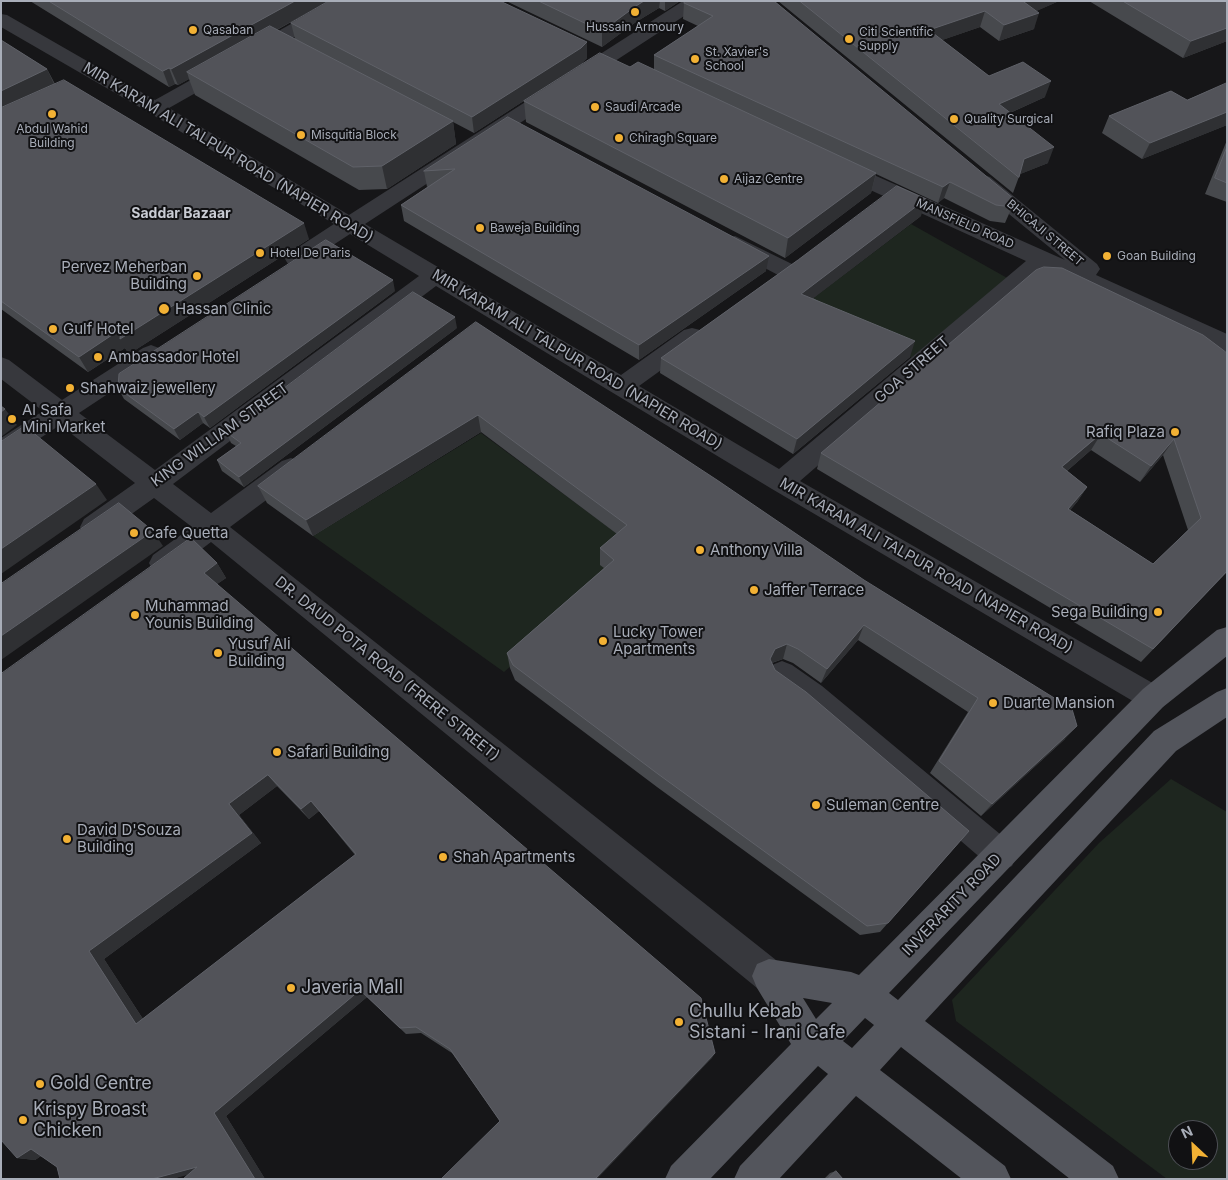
<!DOCTYPE html>
<html>
<head>
<meta charset="utf-8">
<style>
  body { margin:0 }
  #map { position:relative; width:1228px; height:1180px; overflow:hidden; background:#161618; font-family:Inter,sans-serif }
  canvas { display:block }
  .frame { position:absolute; inset:0; border:2px solid #a8adb8; pointer-events:none }
  .north { position:absolute; left:1168px; top:1120px; width:50px; height:50px; box-sizing:border-box; background:#111113; border:1px solid #4d4f55; border-radius:50%; rotate:335deg; font-size:14px; font-weight:700; line-height:20px; text-align:center; color:#a8adb8 }
  .north::after { content:''; display:block; margin:auto; width:18px; height:22px; background:#f2b134; clip-path:polygon(50% 0,100% 100%,50% 72%,0 100%) }
</style>
</head>
<body>
<div id="map">
<canvas width="1228" height="1180"></canvas>
<div class="frame"></div>
<div class="north">N</div>
</div>
<script>
const c = document.querySelector('canvas').getContext('2d');
c.lineJoin = 'round';
function paint(path, color) {
  c.fillStyle = color;
  c.fill(path, 'evenodd');
}
function strokePath(path, color, width, dash) {
  c.strokeStyle = color;
  c.lineWidth = width;
  c.lineCap = dash ? 'butt' : 'round';
  c.setLineDash(dash || []);
  c.stroke(path);
}
function label(font, color, halo, rows, align = 'center') {
  c.font = font + ' Inter,sans-serif';
  c.lineWidth = 4;
  c.setLineDash([]);
  c.textBaseline = 'middle';
  c.strokeStyle = halo;
  c.fillStyle = color;
  for (const [text, x, y, turn = 0] of rows) {
    c.save();
    c.translate(x, y);
    c.rotate((+turn || 0) * Math.PI / 180);
    c.textAlign = isNaN(turn) ? turn : align;
    if (halo) c.strokeText(text, 0, 0);
    c.fillText(text, 0, 0);
    c.restore();
  }
}
paint(new Path2D(`
  M 911,224 L 1009,279 L 915,359 L 827,322 L 804,305 Z
  M 481,433 L 627,541 L 614,576 L 504,672 L 313,536 Z
  M 1171,779 L 1227,812 L 1227,1179 L 1167,1179 L 956,1021 L 952,1000 L 1099,843 ZM 1178,1130 L 1208,1130 L 1208,1160 L 1178,1160 Z`), '#1e261f');
paint(new Path2D(`
  M 332,1 L 354,1 L 351,5 L 169,108 L 349,215 L 683,1 L 704,1 L 701,5 L 365,224 L 621,375 L 684,330 L 692,328 L 700,330 L 704,336 L 700,342 L 639,386 L 779,469 L 1026,261 L 833,173 L 830,168 L 833,163 L 840,162 L 847,163 L 1065,260 L 976,187 L 973,182 L 976,177 L 983,175 L 990,177 L 1097,264 L 1100,269 L 1096,275 L 1227,334 L 1227,352 L 1044,269 L 800,481 L 1163,689 L 1168,698 L 1163,707 L 1153,711 L 1143,707 L 772,489 L 436,286 L 173,484 L 211,513 L 282,461 L 291,458 L 300,461 L 304,468 L 300,475 L 230,527 L 781,964 L 786,976 L 781,988 L 769,993 L 757,988 L 211,542 L 173,571 L 163,574 L 153,571 L 149,563 L 153,555 L 192,527 L 154,498 L 102,535 L 93,538 L 84,535 L 80,527 L 84,519 L 135,483 L 60,425 L 10,458 L 1,461 L 1,438 L 43,411 L 1,379 L 1,357 L 9,360 L 62,400 L 143,348 L 151,345 L 159,348 L 163,354 L 159,360 L 79,413 L 155,470 L 419,276 L 350,234 L 304,264 L 296,266 L 288,264 L 285,259 L 288,254 L 334,224 L 148,112 L 1,27 L 1,14 L 7,15 L 155,100 Z
  M 735,236 L 794,265 L 797,270 L 794,275 L 786,278 L 778,275 L 727,248 L 724,243 L 727,238 Z
  M 782,661 L 792,665 L 822,686 L 1012,844 L 1017,855 L 1012,866 L 1001,871 L 990,866 L 802,704 L 772,683 L 768,674 L 772,665 Z`), '#37383d');
paint(new Path2D(`
  M 1227,627 L 1227,656 L 1163,707 L 889,993 L 898,1000 L 1154,731 L 1217,692 L 1227,688 L 1227,717 L 1176,751 L 925,1021 L 1113,1166 L 1119,1179 L 1070,1179 L 901,1047 L 880,1070 L 1005,1166 L 1011,1179 L 962,1179 L 856,1096 L 779,1179 L 734,1179 L 740,1166 L 828,1074 L 818,1066 L 710,1179 L 665,1179 L 671,1166 L 791,1044 L 757,988 L 752,976 L 757,964 L 769,959 L 851,972 L 859,975 L 1143,689 L 1217,630 ZM 803,998 L 832,1003 L 816,1019 ZM 865,1018 L 874,1025 L 852,1048 L 843,1041 Z`), '#53555c');
paint(new Path2D(`
  M 30,1 L 328,1 L 277,30 L 295,39 L 291,23 L 587,42 L 587,58 L 581,64 L 474,133 L 453,122 L 456,144 L 387,189 L 359,190 L 195,95 L 189,79 L 178,85 L 175,84 L 169,87 Z
  M 506,1 L 680,1 L 665,11 L 659,8 L 636,22 L 602,47 Z
  M 774,1 L 1012,207 L 1005,223 L 990,221 L 944,198 L 938,203 L 876,174 L 871,193 L 785,258 L 526,122 L 524,101 L 630,67 L 654,69 L 654,55 L 698,26 L 683,19 L 684,3 Z
  M 778,1 L 1059,1 L 1036,11 L 1034,29 L 999,41 L 980,27 L 942,40 L 989,76 L 1045,97 L 1010,113 L 1048,163 L 1020,174 L 1013,193 Z
  M 1089,1 L 1227,1 L 1227,41 L 1183,58 Z
  M 1,40 L 47,69 L 55,84 L 309,239 L 129,354 L 125,348 L 88,372 L 1,309 Z
  M 1227,83 L 1227,125 L 1142,159 L 1102,133 L 1109,116 L 1187,100 Z
  M 508,117 L 766,271 L 639,360 L 404,221 L 401,205 L 429,186 L 427,187 L 424,171 Z
  M 1227,140 L 1227,202 L 1205,194 Z
  M 921,216 L 813,298 L 910,357 L 793,454 L 660,373 L 661,358 L 798,260 Z
  M 395,291 L 210,428 L 203,423 L 180,440 L 124,399 L 118,388 Z
  M 476,322 L 1065,739 L 981,816 L 930,773 L 968,712 L 858,640 L 821,683 L 793,663 L 783,659 L 772,663 L 775,670 L 969,831 L 880,932 L 860,935 L 657,787 L 515,680 L 510,668 L 507,653 L 604,568 L 600,565 L 600,548 L 617,534 L 481,432 L 313,536 L 267,503 L 258,486 Z
  M 457,328 L 244,487 L 222,471 L 217,460 L 236,446 L 231,443 L 226,432 Z
  M 1203,335 L 1227,572 L 1141,662 L 817,469 L 821,453 ZM 1091,450 L 1140,482 L 1163,455 L 1188,530 L 1153,564 L 1070,510 L 1077,502 L 1087,487 L 1067,471 Z
  M 217,563 L 226,578 L 217,584 L 712,1058 L 500,1121 L 452,1053 L 421,1033 L 406,1034 L 367,997 L 226,1116 L 265,1179 L 183,1179 L 188,1174 L 172,1179 L 60,1179 L 57,1167 L 41,1156 L 35,1160 L 17,1158 ZM 277,786 L 309,819 L 319,811 L 355,855 L 143,1019 L 104,959 L 261,843 L 239,815 Z
  M 836,1171 L 843,1179 L 824,1179 L 830,1173 Z`), '#47494d');
paint(new Path2D(`
  M 295,1 L 328,1 L 194,76 L 187,72 L 189,79 L 178,85 L 171,69 Z
  M 644,1 L 660,1 L 659,8 L 636,22 L 602,47 L 602,31 L 636,6 Z
  M 665,1 L 680,1 L 665,11 Z
  M 1027,1 L 1059,1 L 1019,19 L 1024,2 Z
  M 985,11 L 980,27 L 925,46 L 929,30 Z
  M 1039,13 L 1034,29 L 999,41 L 1004,25 Z
  M 1227,28 L 1227,41 L 1183,58 L 1191,41 Z
  M 587,42 L 587,58 L 581,64 L 474,133 L 472,117 Z
  M 169,68 L 175,84 L 169,87 L 163,71 Z
  M 47,69 L 55,86 L 1,112 L 1,91 Z
  M 1051,81 L 1045,97 L 994,120 L 999,104 Z
  M 1227,112 L 1227,125 L 1142,159 L 1150,143 Z
  M 453,121 L 456,144 L 387,189 L 382,166 Z
  M 1054,147 L 1048,163 L 1018,175 L 1024,159 Z
  M 876,173 L 871,193 L 785,258 L 788,238 Z
  M 950,182 L 944,198 L 938,203 L 943,187 Z
  M 926,199 L 921,216 L 798,310 L 801,294 Z
  M 304,223 L 309,239 L 129,354 L 125,348 L 88,372 L 79,357 L 121,329 Z
  M 769,256 L 766,271 L 639,360 L 639,345 Z
  M 393,280 L 395,291 L 210,428 L 204,417 Z
  M 455,317 L 457,328 L 244,487 L 239,477 Z
  M 915,341 L 910,357 L 793,454 L 797,439 Z
  M 5,409 L 17,425 L 1,437 L 1,412 Z
  M 198,412 L 203,423 L 180,440 L 174,429 Z
  M 478,415 L 481,432 L 313,536 L 306,520 Z
  M 1101,434 L 1091,450 L 1053,483 L 1062,467 Z
  M 1174,439 L 1163,455 L 1140,482 L 1151,466 Z
  M 96,484 L 107,500 L 1,574 L 1,549 Z
  M 1087,487 L 1077,502 L 1059,524 L 1068,509 Z
  M 153,531 L 163,546 L 1,660 L 1,636 Z
  M 217,563 L 226,578 L 213,587 L 204,573 Z
  M 864,625 L 858,640 L 821,683 L 827,669 Z
  M 787,644 L 783,659 L 771,663 L 770,659 L 775,649 Z
  M 1077,726 L 1065,739 L 981,816 L 992,804 Z
  M 268,775 L 277,786 L 239,815 L 261,843 L 104,959 L 150,1030 L 136,1024 L 89,951 L 229,804 Z
  M 311,801 L 319,811 L 309,819 L 301,809 Z
  M 360,990 L 367,997 L 226,1116 L 265,1179 L 255,1179 L 214,1113 Z
  M 715,1053 L 712,1058 L 597,1179 L 595,1179 Z
  M 31,1149 L 48,1151 L 35,1160 L 17,1158 Z
  M 197,1167 L 210,1169 L 172,1179 L 152,1179 Z`), '#2f3033');
const building = new Path2D(`
  M 49,1 L 295,1 L 171,69 L 169,68 L 163,71 Z
  M 329,1 L 500,1 L 587,42 L 581,48 L 472,117 L 291,23 Z
  M 539,1 L 644,1 L 636,6 L 602,31 Z
  M 687,1 L 774,1 L 1014,199 L 1012,207 L 996,205 L 950,182 L 943,187 L 654,55 L 713,16 L 684,3 Z
  M 800,1 L 1027,1 L 1024,2 L 1039,13 L 1004,25 L 985,11 L 929,30 L 989,76 L 1023,62 L 1051,81 L 999,104 L 1054,147 L 1024,159 L 1019,177 Z
  M 1123,1 L 1227,1 L 1227,28 L 1191,41 Z
  M 270,26 L 453,121 L 382,166 L 353,167 L 187,72 Z
  M 1,40 L 47,69 L 1,91 Z
  M 600,53 L 630,67 L 638,62 L 876,173 L 788,238 L 524,101 Z
  M 64,80 L 304,223 L 120,339 L 121,329 L 79,357 L 1,301 L 1,108 Z
  M 1227,83 L 1227,112 L 1150,143 L 1109,116 L 1171,91 L 1187,100 Z
  M 508,117 L 769,256 L 639,345 L 401,205 L 455,169 L 424,171 Z
  M 1227,147 L 1227,183 L 1215,178 Z
  M 897,186 L 926,199 L 801,294 L 915,341 L 797,439 L 661,358 L 798,260 Z
  M 326,240 L 393,280 L 204,417 L 198,412 L 174,429 L 118,388 L 119,374 Z
  M 1044,267 L 1062,268 L 1203,335 L 1227,353 L 1227,571 L 1153,649 L 821,453 L 1036,270 ZM 1101,434 L 1151,466 L 1174,439 L 1201,518 L 1153,564 L 1068,509 L 1087,487 L 1062,467 Z
  M 413,292 L 455,317 L 239,477 L 217,460 L 241,443 L 226,432 Z
  M 476,322 L 717,480 L 864,580 L 1072,709 L 1077,726 L 992,804 L 939,761 L 978,698 L 864,625 L 827,669 L 798,649 L 787,644 L 775,649 L 770,659 L 775,670 L 806,692 L 969,831 L 888,923 L 867,926 L 658,774 L 513,665 L 507,653 L 614,560 L 600,548 L 627,525 L 478,415 L 306,520 L 258,486 Z
  M 1,406 L 5,409 L 1,412 Z
  M 25,426 L 96,484 L 1,549 L 1,442 Z
  M 119,503 L 153,531 L 1,636 L 1,584 Z
  M 191,538 L 217,563 L 204,573 L 701,998 L 715,1053 L 595,1179 L 441,1179 L 500,1121 L 450,1049 L 416,1027 L 400,1028 L 360,990 L 214,1113 L 255,1179 L 183,1179 L 197,1167 L 152,1179 L 60,1179 L 57,1167 L 31,1149 L 17,1158 L 1,1140 L 1,674 ZM 268,775 L 301,809 L 311,801 L 356,854 L 136,1024 L 89,951 L 252,833 L 229,804 Z
  M 836,1171 L 843,1179 L 828,1179 Z`);
paint(building, '#525359');
strokePath(building, '#5f6168', 1);
for (const [x, y, r, color] of [
  [635,12,5,"#f2b134"],
  [193,30,5,"#f2b134"],
  [849,39,5,"#f2b134"],
  [695,59,5,"#f2b134"],
  [595,107,5,"#f2b134"],
  [52,114,5,"#f2b134"],
  [954,119,5,"#f2b134"],
  [301,135,5,"#f2b134"],
  [619,138,5,"#f2b134"],
  [724,179,5,"#f2b134"],
  [480,228,5,"#f2b134"],
  [260,253,5,"#f2b134"],
  [1107,256,5,"#f2b134"],
  [197,276,5,"#f2b134"],
  [164,309,6,"#f2b134"],
  [53,329,5,"#f2b134"],
  [98,357,5,"#f2b134"],
  [70,388,5,"#f2b134"],
  [12,419,5,"#f2b134"],
  [1175,432,5,"#f2b134"],
  [134,533,5,"#f2b134"],
  [700,550,5,"#f2b134"],
  [754,590,5,"#f2b134"],
  [1158,612,5,"#f2b134"],
  [135,615,5,"#f2b134"],
  [603,641,5,"#f2b134"],
  [218,653,5,"#f2b134"],
  [993,703,5,"#f2b134"],
  [277,752,5,"#f2b134"],
  [816,805,5,"#f2b134"],
  [67,839,5,"#f2b134"],
  [443,857,5,"#f2b134"],
  [291,988,5,"#f2b134"],
  [679,1022,5,"#f2b134"],
  [40,1084,5,"#f2b134"],
  [23,1120,5,"#f2b134"]
]) {
  const dot = new Path2D();
  dot.arc(x, y, r, 0, 2 * Math.PI);
  c.fillStyle = color;
  c.fill(dot);
  strokePath(dot, '#111113', 2);
}
label('12px', '#a8adb8', '#111113', [
  ["Hussain Armoury",635,27,"center"],
  ["Qasaban",203,30],
  ["Citi Scientific",859,32],
  ["Supply",859,46],
  ["St. Xavier's",705,52],
  ["School",705,66],
  ["Saudi Arcade",605,107],
  ["Quality Surgical",964,119],
  ["Abdul Wahid",52,129,"center"],
  ["Building",52,143,"center"],
  ["Misquitia Block",311,135],
  ["Chiragh Square",629,138],
  ["Aijaz Centre",734,179],
  ["Baweja Building",490,228],
  ["Hotel De Paris",270,253],
  ["Goan Building",1117,256]
], 'left');
label('12px', '#a8adb8', '#111113', [
  ["MANSFIELD ROAD",965,224,24],
  ["BHICAJI STREET",1045,233,40]
]);
label('bold 14px', '#c9ccd4', '#111113', [
  ["Saddar Bazaar",181,214]
]);
label('15px', '#a8adb8', '#111113', [
  ["MIR KARAM ALI TALPUR ROAD (NAPIER ROAD)",228,153,31],
  ["MIR KARAM ALI TALPUR ROAD (NAPIER ROAD)",577,360,31],
  ["GOA STREET",912,370,-41],
  ["KING WILLIAM STREET",220,435,-36],
  ["MIR KARAM ALI TALPUR ROAD (NAPIER ROAD)",926,566,30],
  ["DR. DAUD POTA ROAD (FRERE STREET)",387,669,39],
  ["INVERARITY ROAD",952,905,-46]
]);
label('15px', '#a8adb8', '#111113', [
  ["Pervez Meherban",187,267,"right"],
  ["Building",187,284,"right"],
  ["Hassan Clinic",175,309],
  ["Gulf Hotel",63,329],
  ["Ambassador Hotel",108,357],
  ["Shahwaiz jewellery",80,388],
  ["Al Safa",22,410],
  ["Mini Market",22,427],
  ["Rafiq Plaza",1165,432,"right"],
  ["Cafe Quetta",144,533],
  ["Anthony Villa",710,550],
  ["Jaffer Terrace",764,590],
  ["Muhammad",145,606],
  ["Younis Building",145,623],
  ["Sega Building",1148,612,"right"],
  ["Lucky Tower",613,632],
  ["Apartments",613,649],
  ["Yusuf Ali",228,644],
  ["Building",228,661],
  ["Duarte Mansion",1003,703],
  ["Safari Building",287,752],
  ["Suleman Centre",826,805],
  ["David D'Souza",77,830],
  ["Building",77,847],
  ["Shah Apartments",453,857]
], 'left');
label('18px', '#a8adb8', '#111113', [
  ["Javeria Mall",301,988],
  ["Chullu Kebab",689,1012],
  ["Sistani - Irani Cafe",689,1033],
  ["Gold Centre",50,1084],
  ["Krispy Broast",33,1110],
  ["Chicken",33,1131]
], 'left');
</script>
</body>
</html>
